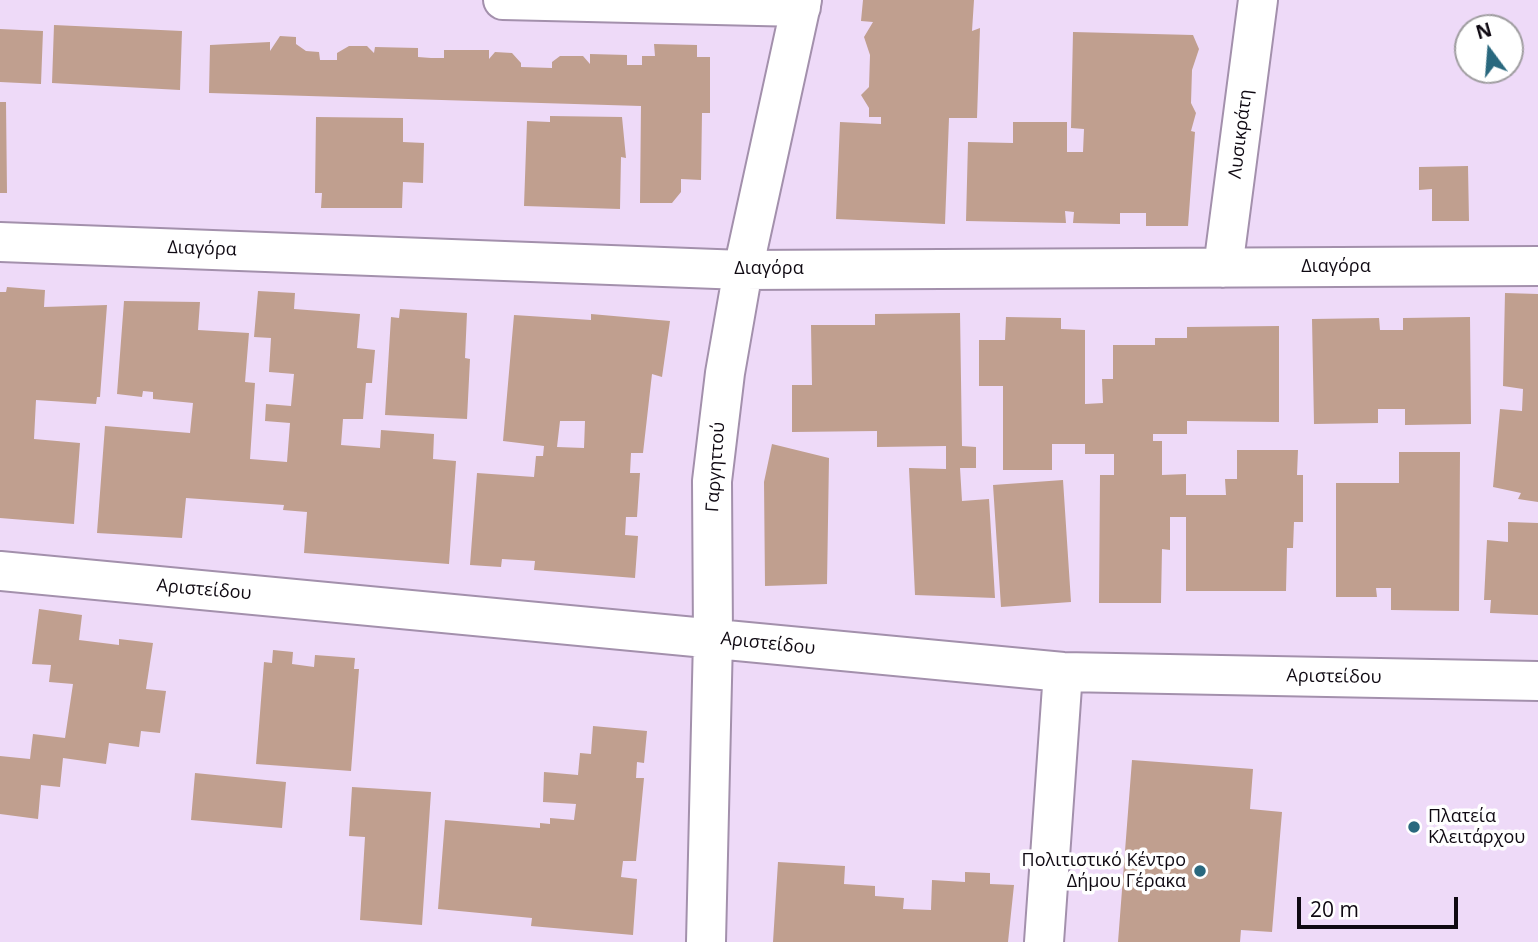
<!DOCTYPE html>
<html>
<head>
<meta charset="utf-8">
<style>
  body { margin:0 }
  #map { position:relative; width:1538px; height:942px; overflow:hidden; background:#eedaf8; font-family:"Open Sans",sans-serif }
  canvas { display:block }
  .north { position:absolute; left:1454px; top:14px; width:70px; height:70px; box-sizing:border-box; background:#fff; border:2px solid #9f9da0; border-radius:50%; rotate:344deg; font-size:19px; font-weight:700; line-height:28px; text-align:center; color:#0f0912 }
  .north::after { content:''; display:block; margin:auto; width:24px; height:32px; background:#29687e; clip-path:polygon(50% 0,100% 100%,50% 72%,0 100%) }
  .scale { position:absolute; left:1297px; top:897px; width:161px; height:32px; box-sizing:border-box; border:4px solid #0f0912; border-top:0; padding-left:9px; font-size:21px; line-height:24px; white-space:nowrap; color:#0f0912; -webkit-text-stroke:5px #fff; paint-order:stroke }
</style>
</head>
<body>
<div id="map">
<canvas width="1538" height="942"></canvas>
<div class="north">N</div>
<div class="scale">20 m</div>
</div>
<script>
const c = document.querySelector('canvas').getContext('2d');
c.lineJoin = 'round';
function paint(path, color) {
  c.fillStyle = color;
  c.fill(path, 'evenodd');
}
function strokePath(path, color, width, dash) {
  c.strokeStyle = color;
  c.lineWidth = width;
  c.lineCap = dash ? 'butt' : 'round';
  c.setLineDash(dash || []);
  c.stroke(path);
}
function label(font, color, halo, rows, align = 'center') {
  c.font = font + ' "Open Sans",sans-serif';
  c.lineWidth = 7;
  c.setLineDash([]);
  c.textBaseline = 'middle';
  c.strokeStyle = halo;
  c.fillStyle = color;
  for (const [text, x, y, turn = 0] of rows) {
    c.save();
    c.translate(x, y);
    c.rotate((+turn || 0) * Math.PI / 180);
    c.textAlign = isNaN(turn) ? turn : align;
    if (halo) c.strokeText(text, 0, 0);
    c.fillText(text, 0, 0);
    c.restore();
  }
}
paint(new Path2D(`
  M 863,0 L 974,0 L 972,31 L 980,28 L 977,118 L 949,118 L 945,224 L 836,219 L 840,122 L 881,124 L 881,117 L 869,117 L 869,108 L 861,95 L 869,87 L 870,55 L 864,37 L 873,22 L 861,21 Z
  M 54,25 L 182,31 L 180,90 L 52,83 Z
  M 0,29 L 43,31 L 41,84 L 0,82 Z
  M 1073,32 L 1193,35 L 1199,49 L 1192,70 L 1191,103 L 1196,113 L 1191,131 L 1195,132 L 1188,226 L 1146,226 L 1146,213 L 1120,213 L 1120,224 L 1073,223 L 1074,212 L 1065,211 L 1066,223 L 966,221 L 968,142 L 1013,143 L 1013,122 L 1067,122 L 1067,152 L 1083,152 L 1084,129 L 1071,128 Z
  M 280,36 L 296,37 L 296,44 L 306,51 L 319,52 L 320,60 L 337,60 L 337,53 L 349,46 L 367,46 L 374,53 L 375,47 L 418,48 L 418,57 L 431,58 L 444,58 L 444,50 L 489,50 L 489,59 L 495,52 L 512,53 L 521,63 L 521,67 L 552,68 L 552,62 L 560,56 L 583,56 L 590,64 L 590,54 L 627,55 L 627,65 L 642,65 L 642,56 L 655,56 L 654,44 L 697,45 L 697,57 L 710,57 L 710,113 L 702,113 L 701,180 L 681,179 L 681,192 L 672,203 L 640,203 L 641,106 L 209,93 L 210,45 L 270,42 L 270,51 Z
  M 0,102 L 6,102 L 7,193 L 0,193 Z
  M 550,116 L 622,117 L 626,158 L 621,157 L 620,209 L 524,206 L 527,121 L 550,122 Z
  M 316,117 L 403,118 L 403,142 L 424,143 L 423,183 L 403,182 L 402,208 L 321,208 L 322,193 L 315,193 Z
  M 1468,166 L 1469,221 L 1432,221 L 1432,189 L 1419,190 L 1419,167 Z
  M 7,287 L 45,290 L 44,307 L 107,305 L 100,397 L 97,397 L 96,404 L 36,400 L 34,439 L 80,443 L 74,524 L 0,518 L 0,292 L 6,292 Z
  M 258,291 L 295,293 L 294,309 L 360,314 L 357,348 L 375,350 L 372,383 L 366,383 L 363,419 L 343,419 L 341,445 L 380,448 L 381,430 L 434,434 L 433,459 L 456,461 L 449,564 L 304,553 L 307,512 L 283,510 L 284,505 L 186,498 L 182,538 L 97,533 L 105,426 L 190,433 L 193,403 L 153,399 L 153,392 L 143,391 L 142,397 L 117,394 L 124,301 L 200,302 L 198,330 L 249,333 L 245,382 L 255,383 L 250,459 L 287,462 L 290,423 L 265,421 L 266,404 L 291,406 L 294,374 L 269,372 L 271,338 L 254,337 Z
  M 1505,293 L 1538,294 L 1538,502 L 1518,499 L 1521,493 L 1493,487 L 1500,409 L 1522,411 L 1523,389 L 1503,386 Z
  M 400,309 L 467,313 L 465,358 L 470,359 L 467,419 L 385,415 L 391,317 L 399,318 Z
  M 960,313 L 962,446 L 976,447 L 976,468 L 960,468 L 962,501 L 989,499 L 995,598 L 915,595 L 909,468 L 946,469 L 946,446 L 877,447 L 877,431 L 792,432 L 792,385 L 812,385 L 811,325 L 875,325 L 875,314 Z
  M 591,314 L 670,321 L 662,377 L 652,374 L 643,453 L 631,453 L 630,473 L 640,473 L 637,517 L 626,517 L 625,535 L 638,536 L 635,578 L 534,570 L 535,561 L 502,559 L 501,567 L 470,565 L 477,473 L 534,477 L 536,456 L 543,456 L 544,446 L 503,441 L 514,315 L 591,320 ZM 560,421 L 585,421 L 584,448 L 557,447 Z
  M 1006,317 L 1061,318 L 1061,329 L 1085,330 L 1085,404 L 1103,403 L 1102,379 L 1113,379 L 1113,345 L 1155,345 L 1155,338 L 1187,338 L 1187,327 L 1279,326 L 1279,422 L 1187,421 L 1187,434 L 1153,434 L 1153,441 L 1162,441 L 1162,475 L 1186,474 L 1186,495 L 1226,495 L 1225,479 L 1237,479 L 1237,450 L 1298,450 L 1297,475 L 1303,475 L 1303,522 L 1294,522 L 1293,548 L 1287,548 L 1286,591 L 1186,591 L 1186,517 L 1170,517 L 1170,550 L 1162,549 L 1161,603 L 1099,603 L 1100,475 L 1114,475 L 1114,454 L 1085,454 L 1085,444 L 1052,444 L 1052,470 L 1003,470 L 1003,386 L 979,386 L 979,340 L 1005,340 Z
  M 1470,317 L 1471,424 L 1405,425 L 1405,409 L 1378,409 L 1378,423 L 1314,424 L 1312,319 L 1379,318 L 1380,330 L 1403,330 L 1403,318 Z
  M 772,444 L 829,458 L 827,584 L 765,586 L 764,482 Z
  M 1399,452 L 1460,452 L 1459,611 L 1391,610 L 1391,588 L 1376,588 L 1377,597 L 1336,597 L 1336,483 L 1399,483 Z
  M 1063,480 L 1071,602 L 1001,607 L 993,485 Z
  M 1508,522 L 1538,523 L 1538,615 L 1490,613 L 1491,600 L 1484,600 L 1487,540 L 1508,542 Z
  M 39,609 L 82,615 L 79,640 L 119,645 L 119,639 L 153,643 L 146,689 L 166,691 L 160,733 L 141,731 L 139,747 L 109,743 L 106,764 L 63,758 L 60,787 L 41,785 L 38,819 L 0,814 L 0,756 L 30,759 L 33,734 L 65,738 L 73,684 L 49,682 L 51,665 L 32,664 Z
  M 273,650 L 293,652 L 292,664 L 314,667 L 315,655 L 355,658 L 354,669 L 359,669 L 351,771 L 256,764 L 264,662 L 272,663 Z
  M 593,726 L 647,731 L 644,763 L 637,762 L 636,778 L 644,778 L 636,861 L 623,861 L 621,877 L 637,879 L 633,935 L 531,926 L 532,918 L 438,909 L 445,820 L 540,828 L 540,823 L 550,824 L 550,818 L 574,820 L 576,804 L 543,802 L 544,772 L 578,775 L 580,753 L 591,754 Z
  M 1132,760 L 1253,769 L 1250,809 L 1282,812 L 1272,932 L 1241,930 L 1240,942 L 1118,942 Z
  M 195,773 L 286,782 L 282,828 L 191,820 Z
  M 352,787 L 431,792 L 422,925 L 360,920 L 365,837 L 349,836 Z
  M 778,862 L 845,866 L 844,884 L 875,886 L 875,896 L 904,898 L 903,909 L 931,910 L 932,880 L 965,882 L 965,872 L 990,873 L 990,884 L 1014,885 L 1008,942 L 773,942 Z`), '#c09f8f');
const street = new Path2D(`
  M 503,0 L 801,7
  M 0,242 L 743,270 L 1538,266
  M 1223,268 L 1258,0
  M 0,571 L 1063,672 L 1538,681
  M 706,942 L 713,638 L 712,481 L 725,373 L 743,270 L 802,0
  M 1044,942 L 1063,672`);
strokePath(street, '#a390ac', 42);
strokePath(street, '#fff', 38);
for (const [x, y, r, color] of [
  [1414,827,7,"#29687e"],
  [1200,871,7,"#29687e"]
]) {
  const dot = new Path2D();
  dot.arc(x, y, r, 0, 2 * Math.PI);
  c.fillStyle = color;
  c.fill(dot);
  strokePath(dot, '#fff', 2.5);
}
label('18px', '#0f0912', '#fff', [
  ["Λυσικράτη",1241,134,-83],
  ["Διαγόρα",202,249,2],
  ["Διαγόρα",1336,267],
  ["Διαγόρα",769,269],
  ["Γαργηττού",716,467,-86],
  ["Αριστείδου",204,590,5],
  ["Αριστείδου",768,644,6],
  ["Αριστείδου",1334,677,1]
]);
label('18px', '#0f0912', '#fff', [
  ["Πλατεία",1428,817],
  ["Κλειτάρχου",1428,838],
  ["Πολιτιστικό Κέντρο",1186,861,"right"],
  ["Δήμου Γέρακα",1186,882,"right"]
], 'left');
</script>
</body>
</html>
